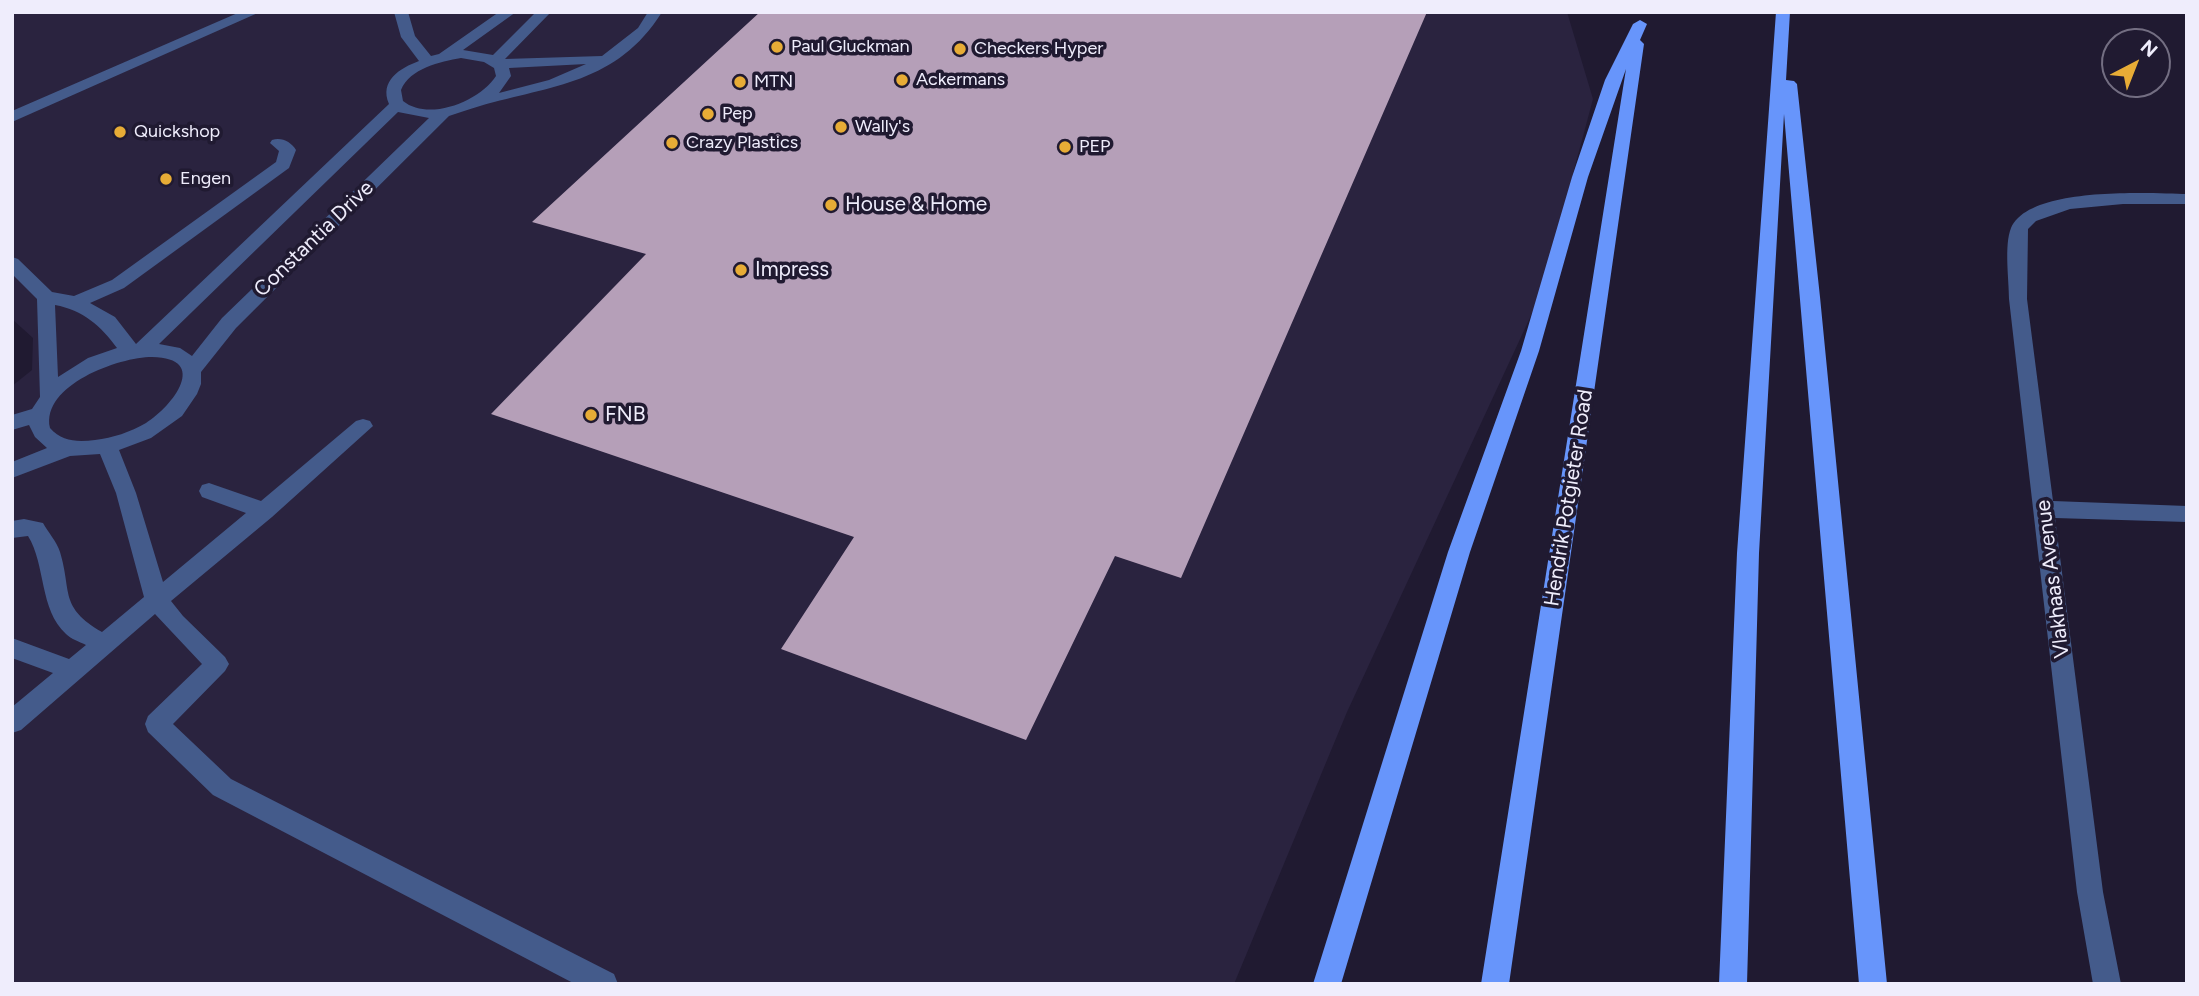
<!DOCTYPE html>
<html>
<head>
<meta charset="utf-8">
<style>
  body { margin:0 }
  #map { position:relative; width:2199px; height:996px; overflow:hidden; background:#201a31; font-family:Figtree,sans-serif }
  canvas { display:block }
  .frame { position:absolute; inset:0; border:14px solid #efedfc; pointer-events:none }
  .north { position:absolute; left:2101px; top:28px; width:70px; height:70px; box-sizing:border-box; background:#201a31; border:2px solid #736e82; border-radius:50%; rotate:42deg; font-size:19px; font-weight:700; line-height:28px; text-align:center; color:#efedfc }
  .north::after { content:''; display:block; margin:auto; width:24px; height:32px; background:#e7ac36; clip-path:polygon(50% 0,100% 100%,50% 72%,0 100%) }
</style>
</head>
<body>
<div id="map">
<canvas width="2199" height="996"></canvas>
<div class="frame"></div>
<div class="north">N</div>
</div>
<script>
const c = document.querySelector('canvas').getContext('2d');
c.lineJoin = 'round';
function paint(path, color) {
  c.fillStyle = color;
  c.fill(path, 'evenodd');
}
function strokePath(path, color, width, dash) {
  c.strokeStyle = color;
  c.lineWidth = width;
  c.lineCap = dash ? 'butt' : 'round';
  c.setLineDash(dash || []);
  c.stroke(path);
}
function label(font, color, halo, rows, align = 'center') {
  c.font = font + ' Figtree,sans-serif';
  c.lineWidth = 7;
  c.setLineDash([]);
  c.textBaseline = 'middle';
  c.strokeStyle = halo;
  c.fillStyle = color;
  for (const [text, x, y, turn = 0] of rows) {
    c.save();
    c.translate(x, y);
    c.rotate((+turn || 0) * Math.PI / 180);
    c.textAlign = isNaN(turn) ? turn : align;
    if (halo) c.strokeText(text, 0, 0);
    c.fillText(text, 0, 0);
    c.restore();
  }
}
paint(new Path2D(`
  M 12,12 L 1567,12 L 1593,99 L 1540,296 L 1347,712 L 1234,984 L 12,984 L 12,386 L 32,370 L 33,338 L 12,319 Z`), '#2a233f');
paint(new Path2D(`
  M 760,12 L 1427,12 L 1181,578 L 1115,556 L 1026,740 L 781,649 L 854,537 L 491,414 L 646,254 L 532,222 Z`), '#b59fb8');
paint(new Path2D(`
  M 240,12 L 260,12 L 12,122 L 12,111 Z
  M 394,12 L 408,12 L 415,36 L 431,56 L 439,54 L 499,12 L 516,12 L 463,50 L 493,55 L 536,12 L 551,12 L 505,59 L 602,56 L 638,28 L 648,12 L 662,12 C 617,84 552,85 480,106 C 469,109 459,113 449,116 L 236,328 L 201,372 L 201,384 L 197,394 L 182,416 L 151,438 L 119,450 L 136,493 L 163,582 L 246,513 L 202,497 L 199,491 L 202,485 L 209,483 L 261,501 L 356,421 L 363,419 L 370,421 L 373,426 L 272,517 L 171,601 L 183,616 L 225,657 L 229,664 L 225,671 L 173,724 L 231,779 L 614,974 L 618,984 L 575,984 L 213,795 L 148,732 L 145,724 L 148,716 L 202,664 L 155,614 L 21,730 L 12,733 L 12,707 L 53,673 L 12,658 L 12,638 L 69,659 L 86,645 C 80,642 71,639 66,634 C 39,609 46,565 28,536 L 12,538 L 12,521 L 24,519 L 43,523 C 48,532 57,542 60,552 C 72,592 59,607 102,632 L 144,597 L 116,493 L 100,454 L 70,456 L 12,478 L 12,462 L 47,448 L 35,437 L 29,425 L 12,430 L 12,415 L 32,409 L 40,397 L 37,299 L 12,274 L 12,257 L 18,259 L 52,292 L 74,296 L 112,280 L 276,162 L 279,151 L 270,143 L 272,140 C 282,137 291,142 296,150 L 289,168 L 124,288 L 90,303 L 115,317 L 136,344 L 389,104 C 379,81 400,68 419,61 L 401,37 ZM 461,58 L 484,62 L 494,68 L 496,76 C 480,101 429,122 403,101 L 401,90 C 410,68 440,62 461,58 ZM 586,64 L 549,80 L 499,93 L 511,76 L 509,68 ZM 398,112 L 429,118 L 222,318 L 192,356 L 180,348 L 159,344 ZM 55,305 C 83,310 101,326 117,348 L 88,358 L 58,377 ZM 152,357 C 210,358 173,406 146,423 C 130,432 113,438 95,440 C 78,442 62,442 50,428 C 41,385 119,357 152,357 Z
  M 2187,194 L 2187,204 L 2123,204 L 2070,209 L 2036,221 L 2028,229 L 2027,299 L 2053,501 L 2187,506 L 2187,522 L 2055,518 L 2103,892 L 2121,984 L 2093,984 L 2077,892 L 2009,299 C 2009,280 2004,245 2011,228 C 2029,186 2148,193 2187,194 Z`), '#445b8b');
paint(new Path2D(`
  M 1776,12 L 1790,12 L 1786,80 L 1794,81 L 1797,84 L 1820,297 L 1887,984 L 1859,984 L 1784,114 L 1759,553 L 1747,984 L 1719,984 L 1737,553 Z
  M 1640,20 L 1647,24 L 1640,40 L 1644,44 L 1509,984 L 1481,984 L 1626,69 L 1588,177 L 1539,351 L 1470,552 L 1341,984 L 1313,984 L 1448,552 L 1521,351 L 1572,177 L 1605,80 L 1633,24 Z`), '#6795fb');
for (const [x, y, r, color] of [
  [777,47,7,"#e7ac36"],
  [960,49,7,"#e7ac36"],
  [902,80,7,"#e7ac36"],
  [740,82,7,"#e7ac36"],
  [708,114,7,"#e7ac36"],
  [841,127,7,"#e7ac36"],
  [120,132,7,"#e7ac36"],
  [672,143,7,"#e7ac36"],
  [1065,147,7,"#e7ac36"],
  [166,179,7,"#e7ac36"],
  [831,205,7,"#e7ac36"],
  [741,270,7,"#e7ac36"],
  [591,415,7,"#e7ac36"]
]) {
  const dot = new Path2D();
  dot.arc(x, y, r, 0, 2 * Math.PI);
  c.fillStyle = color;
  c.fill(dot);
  strokePath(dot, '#201a31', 2.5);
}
label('18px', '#efedfc', '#201a31', [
  ["Paul Gluckman",791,47],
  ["Checkers Hyper",974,49],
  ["Ackermans",916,80],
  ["MTN",754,82],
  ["Pep",722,114],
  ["Wally's",855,127],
  ["Quickshop",134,132],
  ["Crazy Plastics",686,143],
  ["PEP",1079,147],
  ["Engen",180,179]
], 'left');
label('21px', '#efedfc', '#201a31', [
  ["House & Home",845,205],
  ["Impress",755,270],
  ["FNB",605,415]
], 'left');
label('21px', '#efedfc', '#201a31', [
  ["Constantia Drive",314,239,-44],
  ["Hendrik Potgieter Road",1569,498,-81],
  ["Vlakhaas Avenue",2053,579,-97]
]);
</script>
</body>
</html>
